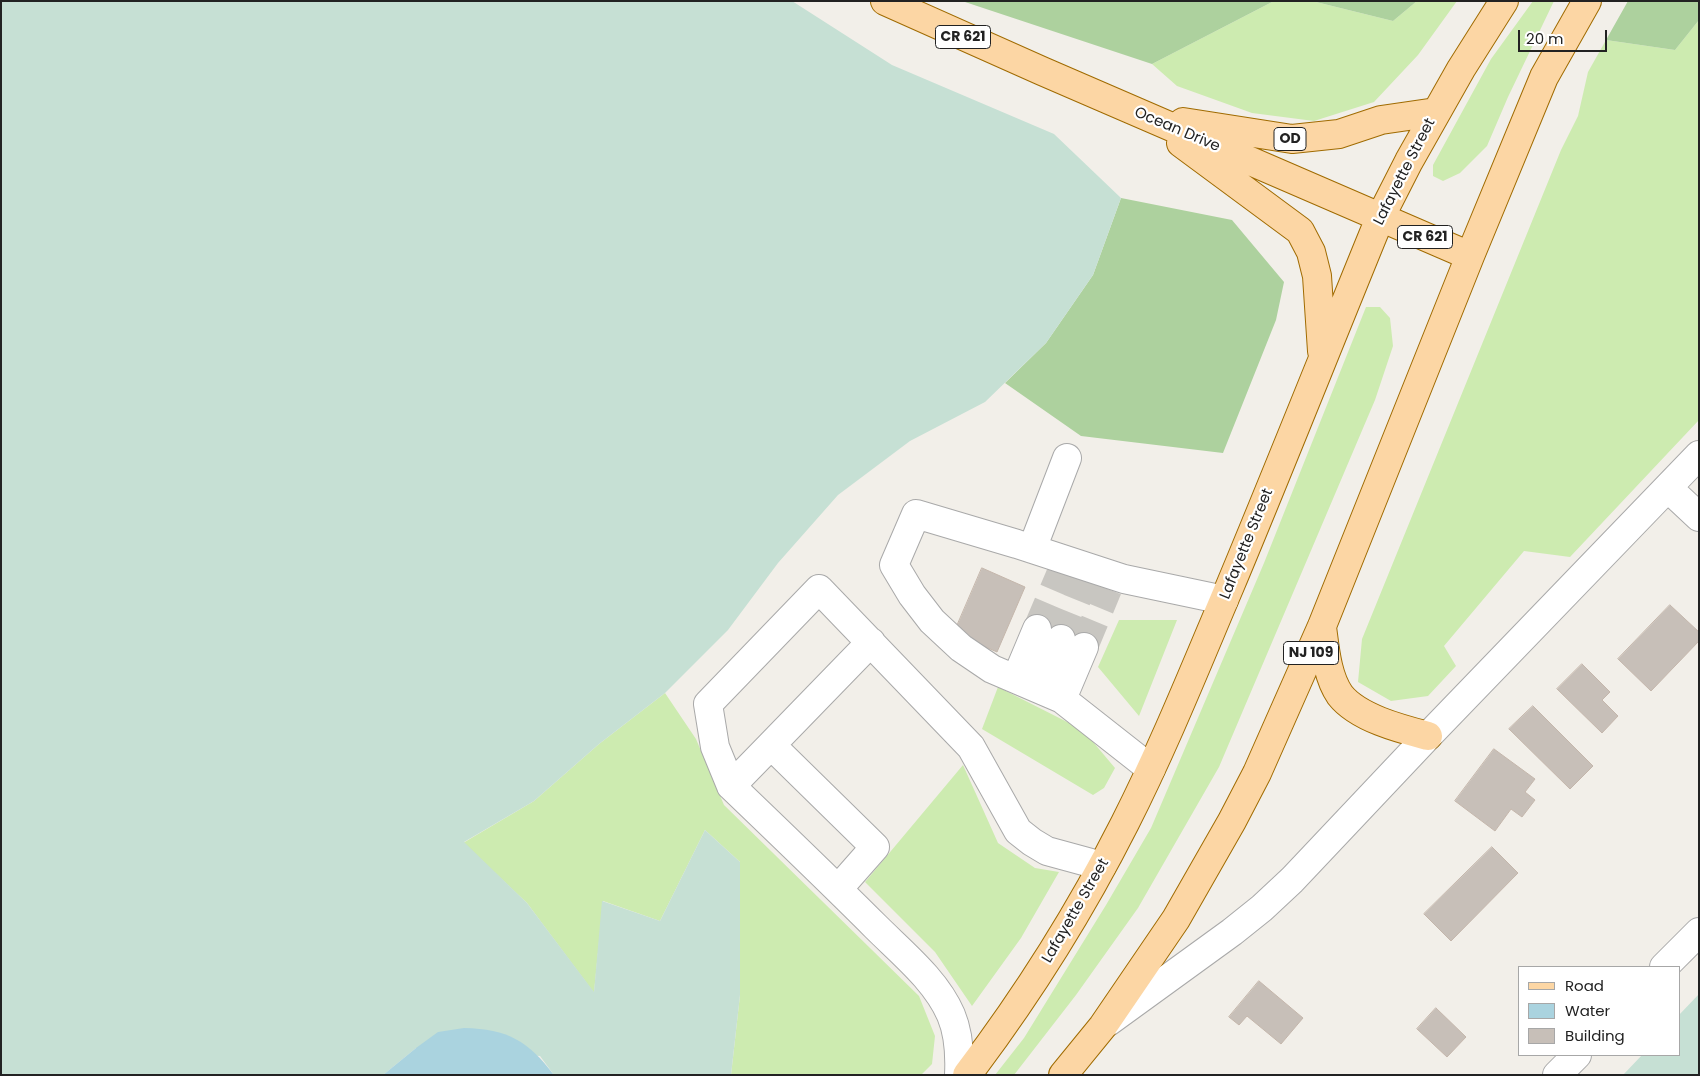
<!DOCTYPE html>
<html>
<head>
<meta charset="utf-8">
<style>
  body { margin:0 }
  #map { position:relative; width:1700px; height:1076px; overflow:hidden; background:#f2efe9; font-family:Poppins,sans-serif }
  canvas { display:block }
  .frame { position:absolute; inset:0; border:2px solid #222; pointer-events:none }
  .legend { position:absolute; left:1518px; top:966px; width:162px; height:90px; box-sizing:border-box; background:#fff; border:1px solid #a7a7a7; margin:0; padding:6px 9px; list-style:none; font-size:15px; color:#222 }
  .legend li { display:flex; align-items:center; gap:10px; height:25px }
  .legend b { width:25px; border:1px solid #a7a7a7 }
  .scale { position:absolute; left:1518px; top:30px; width:89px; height:22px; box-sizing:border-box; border:2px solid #222; border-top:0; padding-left:6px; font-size:15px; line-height:18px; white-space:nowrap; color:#222; -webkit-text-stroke:4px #fff; paint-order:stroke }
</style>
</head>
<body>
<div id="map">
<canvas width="1700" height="1076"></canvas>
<div class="frame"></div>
<ul class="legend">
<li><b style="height:6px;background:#fcd6a4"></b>Road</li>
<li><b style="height:14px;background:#aad3df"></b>Water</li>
<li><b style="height:14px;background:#c7bfb8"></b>Building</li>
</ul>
<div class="scale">20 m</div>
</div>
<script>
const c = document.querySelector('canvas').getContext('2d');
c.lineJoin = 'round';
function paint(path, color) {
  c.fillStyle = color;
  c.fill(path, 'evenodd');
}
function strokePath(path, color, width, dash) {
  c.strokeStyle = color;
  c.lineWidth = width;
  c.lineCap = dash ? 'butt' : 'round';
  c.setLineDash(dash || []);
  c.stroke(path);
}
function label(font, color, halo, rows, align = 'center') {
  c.font = font + ' Poppins,sans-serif';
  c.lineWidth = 4.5;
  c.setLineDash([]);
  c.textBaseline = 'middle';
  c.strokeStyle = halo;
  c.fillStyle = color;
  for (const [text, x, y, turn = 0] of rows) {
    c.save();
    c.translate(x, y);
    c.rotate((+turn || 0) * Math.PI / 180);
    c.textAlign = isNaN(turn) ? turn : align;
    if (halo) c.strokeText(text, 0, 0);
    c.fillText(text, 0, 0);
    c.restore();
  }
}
paint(new Path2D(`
  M 1274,1 L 1312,1 L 1393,21 L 1417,1 L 1457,1 L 1418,55 L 1374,102 L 1314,121 L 1252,113 L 1177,86 L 1152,64 Z
  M 1533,1 L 1554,1 L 1508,97 L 1487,146 L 1460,173 L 1443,181 L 1433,176 L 1433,165 L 1491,59 Z
  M 1699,20 L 1699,420 L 1570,557 L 1524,551 L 1444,646 L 1456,666 L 1428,696 L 1391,701 L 1358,682 L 1362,639 L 1561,150 L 1578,116 L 1588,72 L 1606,40 L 1675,50 Z
  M 1366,307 L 1380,307 L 1390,318 L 1393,346 L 1375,400 L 1219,767 L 1138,908 L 1076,995 L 1014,1075 L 995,1075 L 1024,1038 L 1106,905 L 1151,828 L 1264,563 Z
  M 1119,620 L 1177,620 L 1139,716 L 1098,667 Z
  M 998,687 L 1083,730 L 1115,768 L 1104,788 L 1093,795 L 982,729 Z
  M 665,693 L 696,739 L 724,805 L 919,996 L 935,1036 L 932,1064 L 921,1075 L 731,1075 L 740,995 L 740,862 L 705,830 L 660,921 L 603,901 L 594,993 L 527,903 L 463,843 L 534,801 L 599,744 Z
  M 963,765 L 998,843 L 1035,868 L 1059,872 L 1021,938 L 972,1006 L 935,952 L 865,882 Z`), '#cdebb0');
paint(new Path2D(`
  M 962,1 L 1274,1 L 1152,64 Z
  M 1312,1 L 1417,1 L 1393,21 Z
  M 1628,1 L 1699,1 L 1699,20 L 1675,50 L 1606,40 Z
  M 1121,198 L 1232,220 L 1284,282 L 1276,320 L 1223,453 L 1081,436 L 1005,383 L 1046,343 L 1093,275 Z`), '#add19e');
paint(new Path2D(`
  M 1,1 L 792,1 L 892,65 L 1054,134 L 1121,198 L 1093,275 L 1046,343 L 985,402 L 910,441 L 838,495 L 778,563 L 728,630 L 665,693 L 599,744 L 534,801 L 464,842 L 527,903 L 594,992 L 602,901 L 660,921 L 705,830 L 740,862 L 740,995 L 731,1075 L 554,1075 L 540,1056 L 416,1048 L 383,1075 L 1,1075 Z
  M 1699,994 L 1699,1075 L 1623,1075 L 1642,1055 L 1679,1055 L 1679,1015 Z`), '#c6e0d4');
paint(new Path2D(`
  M 464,1028 C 508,1029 528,1041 554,1075 L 383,1075 L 416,1048 L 438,1032 Z`), '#aad3df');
const building = new Path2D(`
  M 982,568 L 1025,587 L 997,652 L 954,633 Z
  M 1670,605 L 1699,632 L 1699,641 L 1651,691 L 1618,659 Z
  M 1582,664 L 1610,692 L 1602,700 L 1618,716 L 1602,733 L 1557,689 Z
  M 1533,706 L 1593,766 L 1570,789 L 1509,729 Z
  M 1494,749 L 1535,779 L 1525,792 L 1535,800 L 1522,817 L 1511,809 L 1495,831 L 1455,801 Z
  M 1492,847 L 1518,873 L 1451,941 L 1424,914 Z
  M 1259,981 L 1303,1018 L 1281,1044 L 1247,1016 L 1239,1025 L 1229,1017 Z
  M 1436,1008 L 1466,1037 L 1447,1057 L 1417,1029 Z`);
paint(building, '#c7bfb8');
strokePath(building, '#c4b6ab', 1);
strokePath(new Path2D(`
  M 1037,629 L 1062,570
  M 1061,639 L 1085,579
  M 1084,647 L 1108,589`), '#c8c6c1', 28, [28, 14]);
const minor = new Path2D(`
  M 1668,488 L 1699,517
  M 1032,549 L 1067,458
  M 1016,679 L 1037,629
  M 1040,689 L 1061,639
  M 1062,699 L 1084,647
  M 771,745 L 871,642
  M 1151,769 L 1062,699 L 992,669 L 961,648 L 932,621 L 912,595 L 894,565 L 916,514 L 1017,544 L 1124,579 L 1224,600
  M 731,786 L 771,745 L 875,847 L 838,889
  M 1664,967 L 1699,932
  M 1108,1022 L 1232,932 L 1262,908 L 1292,880 L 1428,736 L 1699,455
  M 959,1075 C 960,1055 959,1034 951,1015 C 936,980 902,953 875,926 C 828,879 779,832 731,786 L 715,747 L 708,704 L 819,589 L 971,747 L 1018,831 L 1032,842 L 1047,851 L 1102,866
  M 1557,1075 L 1577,1055`);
const major = new Path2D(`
  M 885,1 L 1042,71 L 1470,256
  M 1183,122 L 1292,139 L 1339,134 L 1381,120 L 1436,112
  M 1181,143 L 1300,231 L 1311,252 L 1317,276 L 1322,351
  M 1322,627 C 1325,649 1327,676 1340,695 C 1358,718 1401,729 1428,736
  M 967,1075 C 1027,996 1080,912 1125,823 C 1164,746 1196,666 1230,586 C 1281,464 1330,340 1380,218 L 1409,161 L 1461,69 L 1504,1
  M 1063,1075 L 1103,1026 L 1176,919 L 1232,821 L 1257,773 L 1322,626 L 1470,256 L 1544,77 L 1587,1`);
strokePath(minor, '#a9a9a9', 30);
strokePath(major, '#a06b00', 30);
strokePath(minor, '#fff', 28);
strokePath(major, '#fcd6a4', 28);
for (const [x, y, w] of [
  [963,37,55],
  [1290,139,32],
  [1425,237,55],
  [1311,653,55]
]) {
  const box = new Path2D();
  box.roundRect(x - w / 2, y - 11.5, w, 23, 4);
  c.fillStyle = '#fff';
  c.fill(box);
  strokePath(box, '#222', 1);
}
label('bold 14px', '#222', null, [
  ["CR 621",963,37],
  ["OD",1290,139],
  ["CR 621",1425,237],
  ["NJ 109",1311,653]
]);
label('15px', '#222', '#fff', [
  ["Ocean Drive",1177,130,23],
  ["Lafayette Street",1405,172,-63],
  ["Lafayette Street",1247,544,-68],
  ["Lafayette Street",1076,911,-60]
]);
</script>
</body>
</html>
